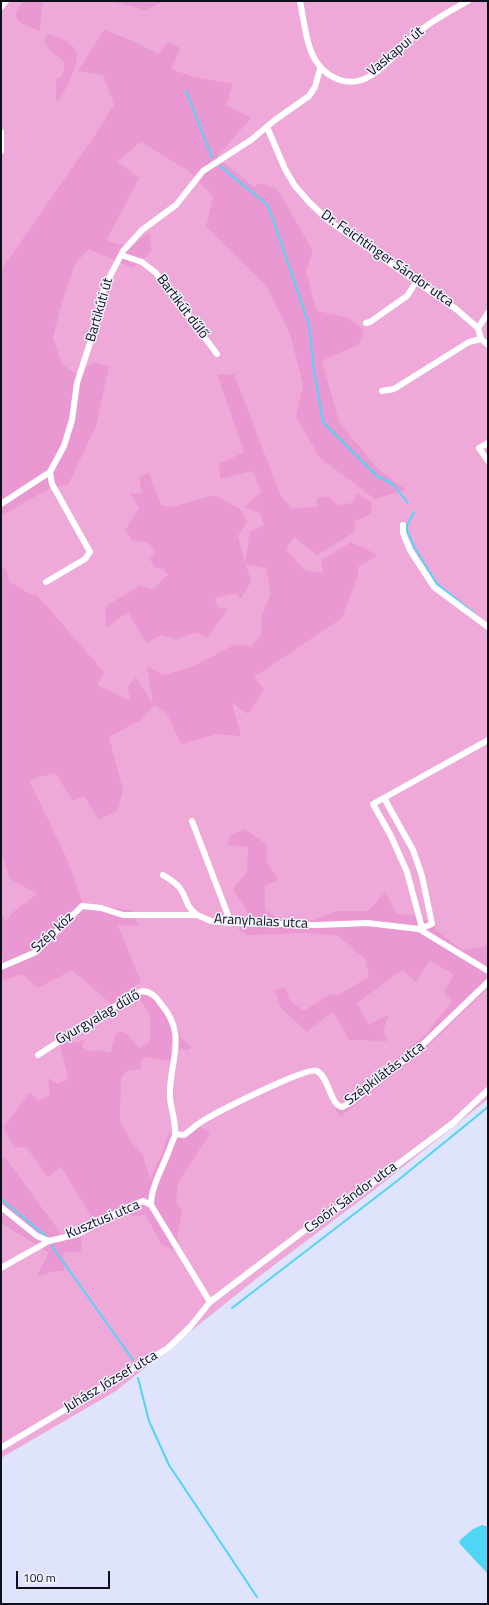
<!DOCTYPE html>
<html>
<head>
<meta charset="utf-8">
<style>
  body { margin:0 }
  #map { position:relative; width:489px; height:1605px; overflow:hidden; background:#dfe3fb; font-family:"Titillium Web",sans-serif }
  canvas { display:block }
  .frame { position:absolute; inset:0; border:2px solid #0e0f19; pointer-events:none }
  .scale { position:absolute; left:16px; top:1571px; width:94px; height:18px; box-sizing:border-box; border:2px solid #0e0f19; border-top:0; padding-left:5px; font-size:12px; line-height:14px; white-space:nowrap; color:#0e0f19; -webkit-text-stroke:3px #eff1fd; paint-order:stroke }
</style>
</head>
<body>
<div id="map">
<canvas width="489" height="1605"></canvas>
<div class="frame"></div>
<div class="scale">100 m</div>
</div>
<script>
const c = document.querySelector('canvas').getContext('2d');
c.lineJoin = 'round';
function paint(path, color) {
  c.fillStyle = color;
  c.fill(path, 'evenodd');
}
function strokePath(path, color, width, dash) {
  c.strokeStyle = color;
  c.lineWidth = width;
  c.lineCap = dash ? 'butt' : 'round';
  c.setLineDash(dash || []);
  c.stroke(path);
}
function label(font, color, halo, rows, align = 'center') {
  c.font = font + ' "Titillium Web",sans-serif';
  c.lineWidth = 3;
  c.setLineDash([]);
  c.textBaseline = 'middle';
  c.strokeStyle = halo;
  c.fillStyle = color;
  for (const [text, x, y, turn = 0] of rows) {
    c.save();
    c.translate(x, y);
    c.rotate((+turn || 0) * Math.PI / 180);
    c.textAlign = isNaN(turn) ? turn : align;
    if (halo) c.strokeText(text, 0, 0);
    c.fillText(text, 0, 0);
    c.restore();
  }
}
paint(new Path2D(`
  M 1,1 L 488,1 L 488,1099 L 374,1190 L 261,1275 L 116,1391 L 1,1458 L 1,1223 L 48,1253 L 36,1277 L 57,1271 L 63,1251 L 80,1252 L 82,1223 L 66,1236 L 61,1233 L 6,1158 L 1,1155 Z`), '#efa9d9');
paint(new Path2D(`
  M 24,1 L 42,1 L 40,31 C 25,25 5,20 24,1 Z
  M 110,1 L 164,1 L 146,10 Z
  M 104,30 L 131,40 L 158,54 L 168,42 L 180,48 L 171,69 L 194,77 L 233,84 L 226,105 L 251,118 L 217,157 L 254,187 L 260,183 L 277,189 L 313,251 L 306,271 L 317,311 L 346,317 L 364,330 L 359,344 L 322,361 L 339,422 L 378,469 L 406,490 L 375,499 L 320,458 L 296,417 L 303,384 L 290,334 L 266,285 L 206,227 L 213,197 L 189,171 L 141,142 L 117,161 L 139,178 L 106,241 L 131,247 L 149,232 L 152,251 L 133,268 L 89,249 L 75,264 L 62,302 L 53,338 L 62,364 L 76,374 L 94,362 L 109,366 L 96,426 L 68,485 L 52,487 L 1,516 L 1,270 L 93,138 L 114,105 L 103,75 L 78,71 Z
  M 47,34 C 56,36 72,42 76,51 C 81,62 64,93 57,103 C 55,94 58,87 55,79 L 62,77 L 65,62 L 53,53 L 44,42 Z
  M 217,374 L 234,374 L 280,494 L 291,508 L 317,507 L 317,498 L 329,496 L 337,505 L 352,503 L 357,494 L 372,502 L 371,514 L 355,521 L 355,532 L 317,555 L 294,537 L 286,550 L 306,571 L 323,573 L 321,560 L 351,542 L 378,555 L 358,567 L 358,575 L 342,618 L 254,677 L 264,690 L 248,714 L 232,703 L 241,736 L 217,734 L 181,744 L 166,712 L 154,705 L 141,720 L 109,737 L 123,790 L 118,810 L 99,820 L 84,796 L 73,801 L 55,773 L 29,780 L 68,861 L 83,904 L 131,910 L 139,926 L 118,925 L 141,982 L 111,1004 L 72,970 L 38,988 L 22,974 L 1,981 L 1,964 L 3,963 L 1,947 L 2,915 L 6,921 L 13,912 L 37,894 L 10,879 L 3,856 L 1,858 L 1,567 L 6,569 L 9,581 L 29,594 L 37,595 L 104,672 L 97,685 L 131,701 L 127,688 L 136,677 L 153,704 L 147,666 L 163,675 L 190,668 L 236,644 L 251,647 L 261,634 L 262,616 L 271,593 L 266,568 L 246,564 L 251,582 L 241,599 L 237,593 L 215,598 L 218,607 L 228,609 L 207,638 L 198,632 L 176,639 L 161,635 L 146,643 L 128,612 L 106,628 L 105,607 L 140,585 L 152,589 L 168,575 L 163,569 L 154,568 L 150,559 L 156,552 L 148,542 L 132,540 L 125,530 L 139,508 L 130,493 L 142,493 L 139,476 L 149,473 L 161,505 L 171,507 L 214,495 L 240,509 L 247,522 L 238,536 L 245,563 L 250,531 L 264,525 L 260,513 L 245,507 L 261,492 L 253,471 L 220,479 L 219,464 L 244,452 Z
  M 245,829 L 267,845 L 267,862 L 278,880 L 265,886 L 265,910 L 281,920 L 315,920 L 336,911 L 368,911 L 385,892 L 397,914 L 415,915 L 436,924 L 435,929 L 462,950 L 488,946 L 488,988 L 421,1053 L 340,1117 L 335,1109 L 426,1034 L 452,1001 L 443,992 L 454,975 L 430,960 L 416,982 L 402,970 L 357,1003 L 369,1025 L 389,1014 L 383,1031 L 388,1041 L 349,1040 L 333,1011 L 307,1032 L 280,1007 L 275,990 L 285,987 L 290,1001 L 304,1011 L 330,994 L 336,996 L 369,977 L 365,959 L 338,936 L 308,933 L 247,935 L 238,929 L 250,916 L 233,889 L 247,871 L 248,847 L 228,845 L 229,836 Z
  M 139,988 L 163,1001 L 175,1021 L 181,1038 L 191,1046 L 189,1050 L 174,1048 L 171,1061 L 149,1057 L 141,1060 L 141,1069 L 127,1071 L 121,1078 L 120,1122 L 132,1143 L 142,1153 L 150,1179 L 162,1154 L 168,1133 L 188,1130 L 199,1126 L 210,1133 L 178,1183 L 176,1201 L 182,1211 L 175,1250 L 162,1245 L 145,1214 L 136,1217 L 120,1210 L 101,1219 L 92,1216 L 89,1213 L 61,1167 L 48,1177 L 27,1148 L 14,1147 L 3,1127 L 30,1092 L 38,1101 L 50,1095 L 48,1078 L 58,1084 L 68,1078 L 60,1045 L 67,1039 L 77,1043 L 85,1039 L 82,1047 L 92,1052 L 99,1050 L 110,1053 L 117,1031 L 126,1033 L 139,1048 L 150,1042 L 150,1016 L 140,999 Z
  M 1,1155 L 6,1158 L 61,1233 L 66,1235 L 82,1222 L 81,1252 L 63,1252 L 64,1271 L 57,1271 L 36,1277 L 48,1253 L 1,1223 Z`), '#ea98d1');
paint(new Path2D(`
  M 482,1525 L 488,1527 L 488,1574 L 459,1543 L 460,1540 L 473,1529 Z`), '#51d5f5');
strokePath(new Path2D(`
  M 186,91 L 212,157
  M 220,166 L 268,205 L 309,324 L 314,370 L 323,422 L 377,476 L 393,484 L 408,503
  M 414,512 L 407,525 L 407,531 L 415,548 L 437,584 L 474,613
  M 487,632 L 488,634
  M 1,1199 L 46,1236
  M 52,1246 L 133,1360
  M 232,1308 L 397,1181 L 488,1107
  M 138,1378 L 149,1421 L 169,1465 L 257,1597`), '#51d5f5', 2);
strokePath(new Path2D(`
  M 300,1 C 306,30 306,66 337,79 C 349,84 361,82 372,75 C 389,64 401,47 416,34 C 431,21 450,11 468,1
  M 1,7 L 6,1
  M 267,127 L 285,169 L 295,186 L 310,203 L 329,221 L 456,309 L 478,328 L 481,339 L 488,345
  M 1,132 L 1,151
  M 121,255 L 142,262 L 156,273 L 217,354
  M 366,323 L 370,322 L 407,296 L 416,282
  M 478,328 L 488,313
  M 382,391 L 394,389 L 469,342 L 481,339
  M 488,443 L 479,448 L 488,461
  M 1,504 L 50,472
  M 403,525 L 403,533 L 410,550 L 434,587 L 488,627
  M 46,582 L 85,559 L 90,552 L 52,484 L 50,472 L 64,446 L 72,420 L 77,383 L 90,343 L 104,288 L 123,251 L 142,230 L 176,205 L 203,171 L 251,140 L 275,120 L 309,96 L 315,87 L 320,69
  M 384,798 L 413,850 L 422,876 L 432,924 L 419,929
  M 192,821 L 231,923
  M 163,875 C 169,879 175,882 179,887 C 188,898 184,905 197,915
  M 422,928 L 407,872 L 391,836 L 373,804 L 488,740
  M 1,967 L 36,952 L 82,906 L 101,908 L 123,915 L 197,915 L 211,921 L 231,923 L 318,925 L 367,923 L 419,929 L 488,971
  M 38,1055 L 97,1017 L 142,991 C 152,992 156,997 161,1004 C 189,1036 168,1063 170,1098 C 171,1109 176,1122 175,1134 C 175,1137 172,1142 171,1145 C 165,1164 151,1185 151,1205
  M 175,1134 L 184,1135 C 190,1131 195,1126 201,1122 C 215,1113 307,1066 317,1071 C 329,1077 330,1105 342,1107 L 352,1102 L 414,1053 L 488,982
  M 1,1207 L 37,1236 L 49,1241 L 78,1234 L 128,1207 L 143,1201 L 151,1205 L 210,1302
  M 1,1268 L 49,1241
  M 1,1448 L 168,1348 L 190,1327 L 210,1302 L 301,1233 L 358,1194 L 453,1123 L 488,1090`), '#fff', 6);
label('14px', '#0e0f19', '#eff1fd', [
  ["Vaskapui út",396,52,-40],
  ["Dr. Feichtinger Sándor utca",387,259,35],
  ["Bartikút dűlő",182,307,53],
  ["Bartikúti út",100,310,-74],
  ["Aranyhalas utca",261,922,3],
  ["Szép köz",53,933,-43],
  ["Gyurgyalag dűlő",98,1018,-30],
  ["Szépkilátás utca",385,1074,-37],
  ["Csoóri Sándor utca",351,1198,-36],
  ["Kusztusi utca",103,1220,-23],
  ["Juhász József utca",111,1382,-31]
]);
</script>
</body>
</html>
